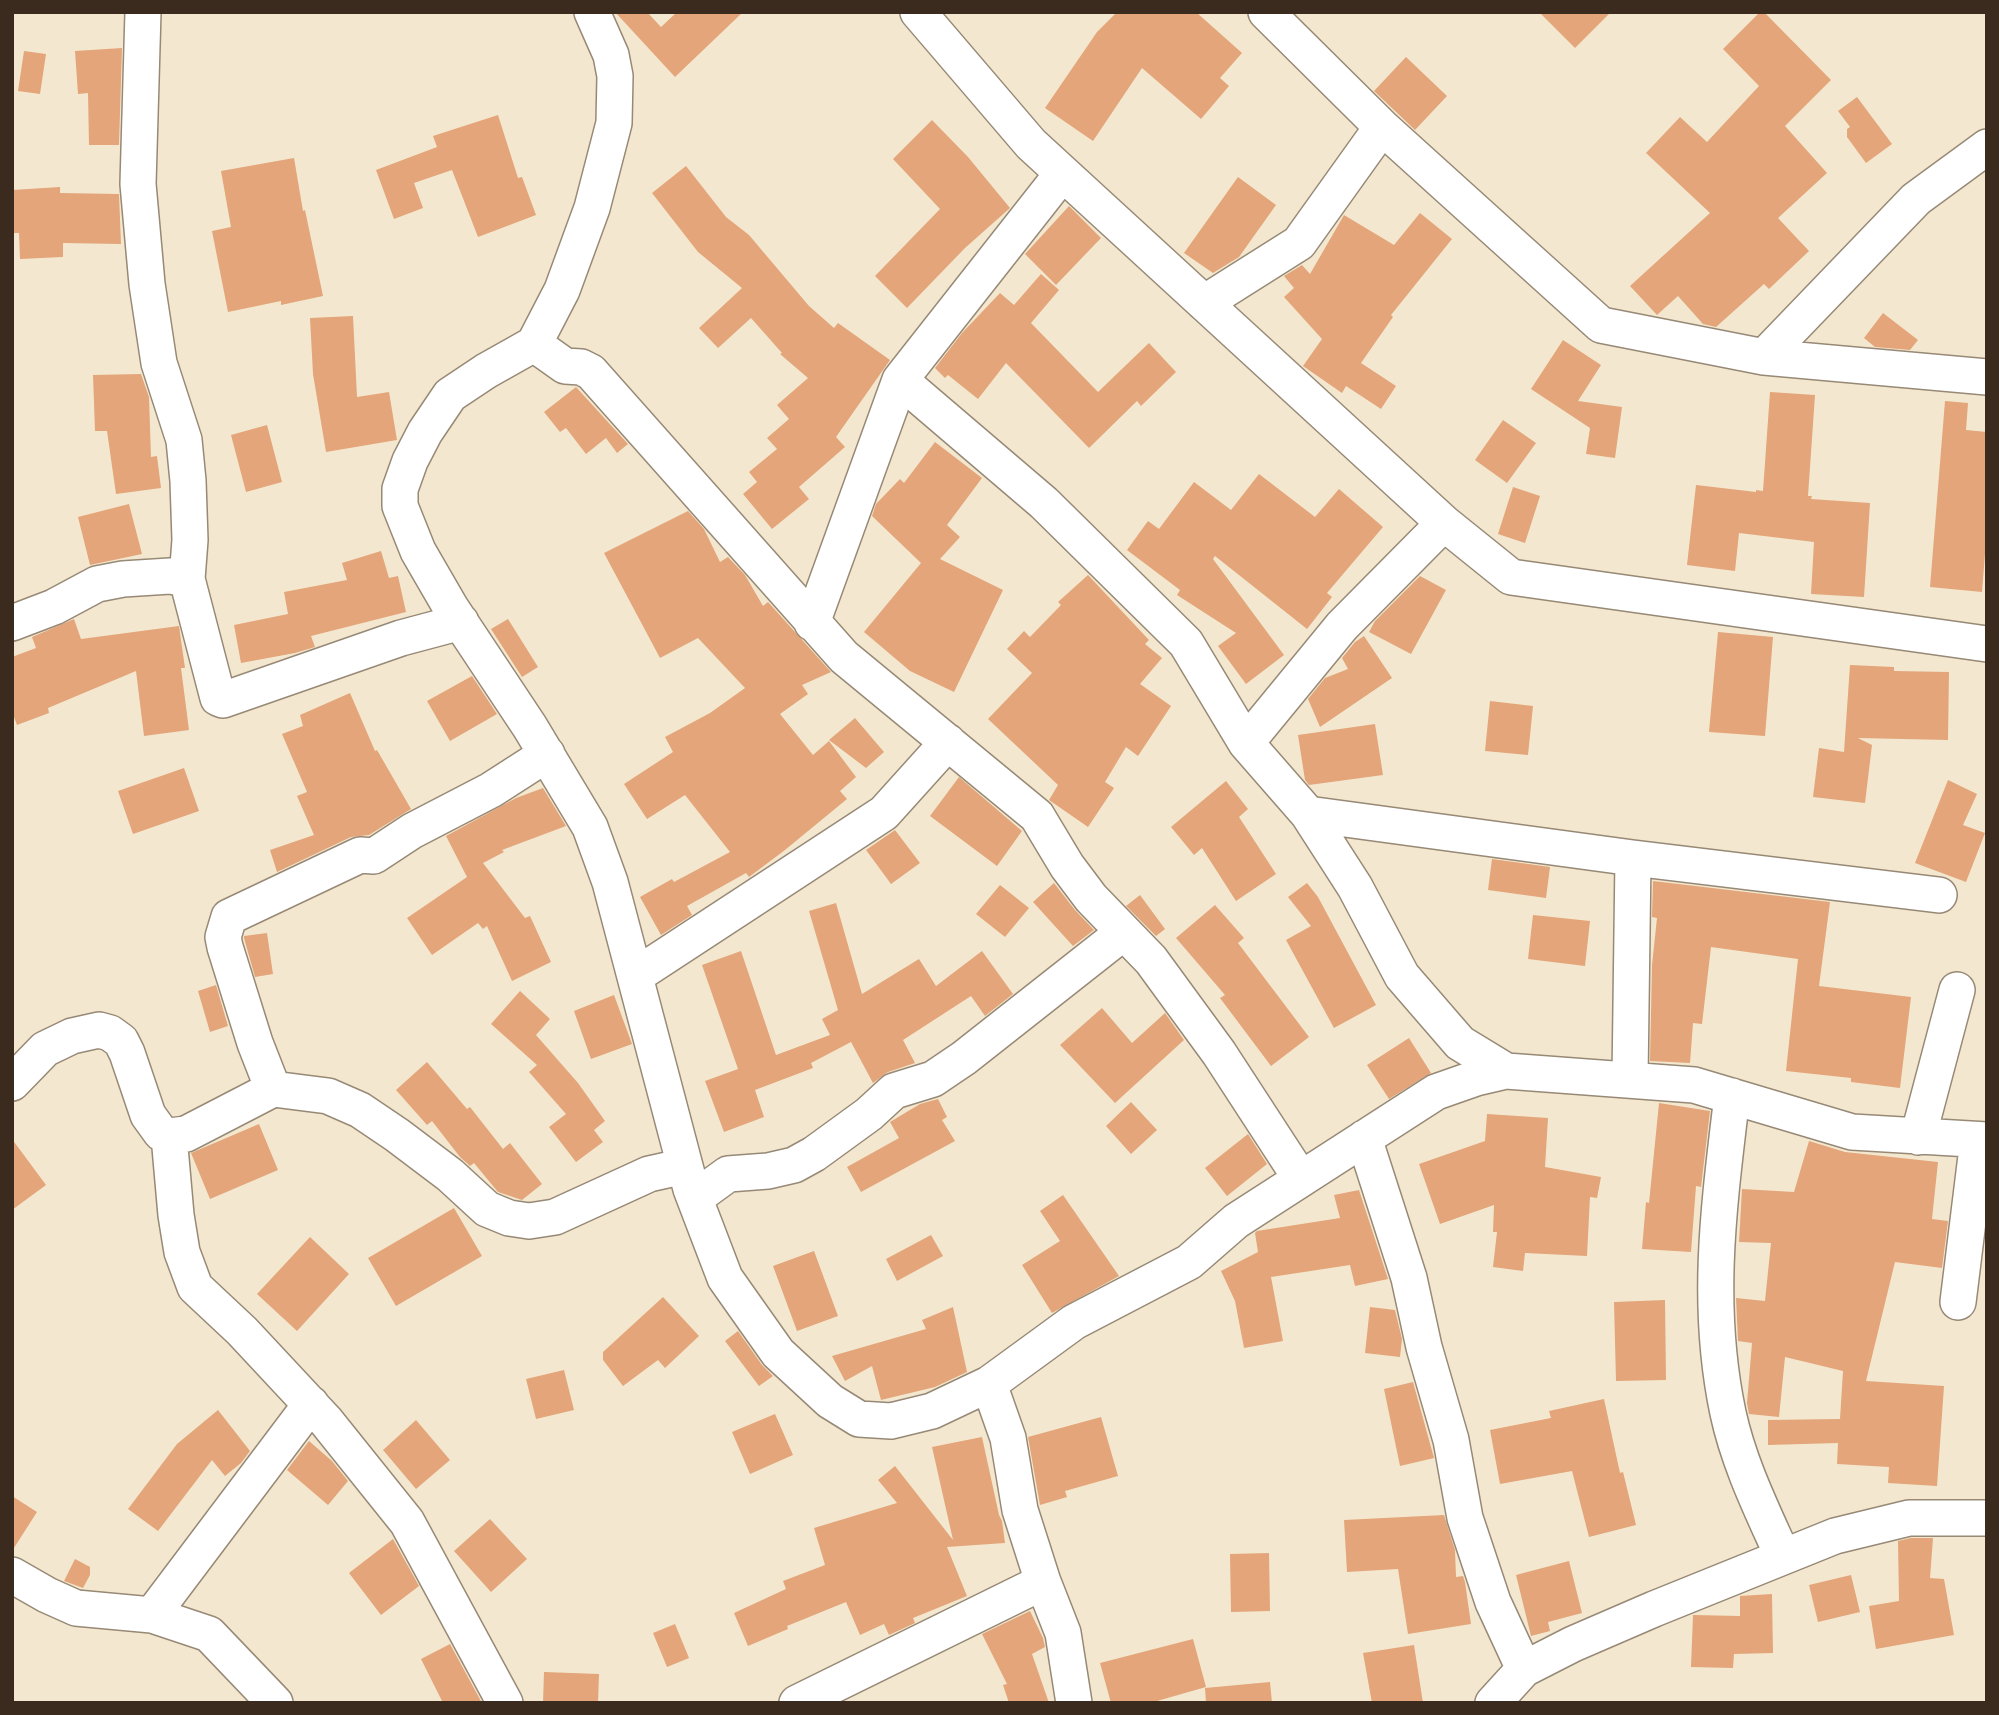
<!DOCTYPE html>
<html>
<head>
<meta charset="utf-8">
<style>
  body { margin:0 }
  #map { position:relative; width:1999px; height:1715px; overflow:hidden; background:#f3e8cf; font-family:"EB Garamond",serif }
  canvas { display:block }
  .frame { position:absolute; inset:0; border:14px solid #3b2a1e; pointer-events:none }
</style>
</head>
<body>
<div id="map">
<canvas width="1999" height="1715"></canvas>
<div class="frame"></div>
</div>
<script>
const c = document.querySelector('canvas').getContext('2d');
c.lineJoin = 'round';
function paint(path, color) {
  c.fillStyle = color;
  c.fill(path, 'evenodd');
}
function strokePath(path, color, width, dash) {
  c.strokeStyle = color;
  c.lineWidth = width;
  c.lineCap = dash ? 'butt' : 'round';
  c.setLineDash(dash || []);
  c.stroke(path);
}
paint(new Path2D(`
  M 615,12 L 647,12 L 661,27 L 677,12 L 743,12 L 675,77 Z
  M 1117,12 L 1196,12 L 1242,53 L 1220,78 L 1229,86 L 1201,119 L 1142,68 L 1093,141 L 1045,108 L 1097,32 Z
  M 1539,12 L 1611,12 L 1575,48 Z
  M 1760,12 L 1764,12 L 1831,80 L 1785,126 L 1827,173 L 1778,218 L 1809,251 L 1769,289 L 1764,284 L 1716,327 L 1703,324 L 1678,296 L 1657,315 L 1630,286 L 1710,213 L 1646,153 L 1680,117 L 1707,142 L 1759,86 L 1723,49 Z
  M 122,48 L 119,145 L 89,145 L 88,93 L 78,94 L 75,51 Z
  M 24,51 L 46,54 L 40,94 L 18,91 Z
  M 1406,57 L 1447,96 L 1415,130 L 1374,91 Z
  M 1857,97 L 1892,144 L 1866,163 L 1847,137 L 1847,129 L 1850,127 L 1838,111 Z
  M 498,115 L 518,178 L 522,177 L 536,215 L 478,237 L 452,170 L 414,183 L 423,208 L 394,219 L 376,170 L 437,147 L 433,136 Z
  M 932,120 L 968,157 L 1010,208 L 965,248 L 907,308 L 875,276 L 940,209 L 893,159 Z
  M 294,158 L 303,211 L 305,210 L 323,296 L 281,305 L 281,301 L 228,312 L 212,231 L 231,227 L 221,171 Z
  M 686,166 L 726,217 L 749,235 L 809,306 L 834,328 L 838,323 L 890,360 L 836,437 L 845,447 L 799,487 L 809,499 L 772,529 L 743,494 L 757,482 L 749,472 L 777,449 L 767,438 L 789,419 L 777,405 L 808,378 L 780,354 L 782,353 L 751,318 L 718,348 L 699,328 L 742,288 L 698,252 L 652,193 Z
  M 1238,177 L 1276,205 L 1239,257 L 1213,273 L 1184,253 Z
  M 60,187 L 60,193 L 119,194 L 121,244 L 63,243 L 63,257 L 20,259 L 19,233 L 12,233 L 12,190 Z
  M 1069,206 L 1101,238 L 1056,285 L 1025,254 Z
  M 1420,213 L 1452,239 L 1391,315 L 1393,317 L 1361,363 L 1396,386 L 1381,409 L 1346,386 L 1342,393 L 1303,366 L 1322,339 L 1284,297 L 1294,288 L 1284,276 L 1302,265 L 1310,274 L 1344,215 L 1394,245 Z
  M 1041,274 L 1059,290 L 1031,323 L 1098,392 L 1149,343 L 1176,372 L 1141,406 L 1137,401 L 1089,448 L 1006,363 L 978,399 L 948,375 L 945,378 L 935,368 L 962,333 L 1000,293 L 1014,305 Z
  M 1883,313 L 1918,340 L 1910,350 L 1875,347 L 1864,338 Z
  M 353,316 L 357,397 L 389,392 L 397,440 L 326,452 L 313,374 L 310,318 Z
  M 1563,340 L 1601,365 L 1578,401 L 1622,407 L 1615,458 L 1586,454 L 1590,428 L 1531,389 Z
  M 141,374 L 149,397 L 151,457 L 157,456 L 161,488 L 116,494 L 107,431 L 95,431 L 93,375 Z
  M 576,387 L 628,444 L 617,453 L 606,438 L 586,454 L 566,428 L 560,432 L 544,412 Z
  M 1770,392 L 1815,395 L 1808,496 L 1812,496 L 1811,499 L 1870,503 L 1864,597 L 1811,594 L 1814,542 L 1739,533 L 1735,571 L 1687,565 L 1696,485 L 1756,492 L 1756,490 L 1763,491 Z
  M 1945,401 L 1968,403 L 1966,430 L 1987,432 L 1987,528 L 1982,592 L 1930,587 Z
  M 1503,420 L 1536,443 L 1507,483 L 1475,460 Z
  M 267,425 L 282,482 L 246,492 L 231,435 Z
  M 935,442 L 982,478 L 947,525 L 960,537 L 940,559 L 1003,590 L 954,692 L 910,671 L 864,632 L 921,563 L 872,516 L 876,504 L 900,479 L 904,483 Z
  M 1259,474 L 1315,517 L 1339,489 L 1383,527 L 1327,593 L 1332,597 L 1307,629 L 1215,556 L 1213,559 L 1284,655 L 1246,684 L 1218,646 L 1236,633 L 1177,595 L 1180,590 L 1127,550 L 1148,521 L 1159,529 L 1194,482 L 1231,510 Z
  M 1513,487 L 1540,496 L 1525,543 L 1498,534 Z
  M 129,504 L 142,554 L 90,565 L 78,517 Z
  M 688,511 L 704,529 L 720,562 L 728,557 L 745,575 L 763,606 L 768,602 L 831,672 L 802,685 L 808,694 L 780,714 L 813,755 L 829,741 L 856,777 L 840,791 L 847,799 L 785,850 L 749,877 L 746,873 L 687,906 L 692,915 L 661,935 L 640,897 L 672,879 L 674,882 L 730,852 L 685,795 L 647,819 L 624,784 L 673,752 L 665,737 L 710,713 L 745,688 L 698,638 L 660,658 L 604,553 Z
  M 381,551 L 389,578 L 398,576 L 406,612 L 311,636 L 315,647 L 295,653 L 241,663 L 234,625 L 288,614 L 284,592 L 347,580 L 342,563 Z
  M 1088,575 L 1149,640 L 1145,644 L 1162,658 L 1140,684 L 1171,706 L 1138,756 L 1126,747 L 1105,782 L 1114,788 L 1088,827 L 1049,800 L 1058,785 L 988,719 L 1032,673 L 1007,649 L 1024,631 L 1030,637 L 1061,605 L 1058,602 Z
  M 1420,576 L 1446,590 L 1411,654 L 1369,632 L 1375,621 Z
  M 74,619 L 81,639 L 179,626 L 185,668 L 181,668 L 189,730 L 144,736 L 136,671 L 48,708 L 49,713 L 17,725 L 12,712 L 12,657 L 36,648 L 32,637 Z
  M 508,619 L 538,667 L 522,677 L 491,629 Z
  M 1718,632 L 1773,637 L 1765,736 L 1709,732 Z
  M 1364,636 L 1392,678 L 1320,727 L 1308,699 L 1325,678 L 1348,669 L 1342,658 L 1355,642 Z
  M 1850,665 L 1894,667 L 1894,671 L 1949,672 L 1948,740 L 1858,738 L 1872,745 L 1865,803 L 1813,797 L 1819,748 L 1844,752 Z
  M 472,676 L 497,714 L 450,741 L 427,701 Z
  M 350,693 L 375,751 L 377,750 L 411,809 L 369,835 L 351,837 L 277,872 L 270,850 L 314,835 L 297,796 L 307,792 L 282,734 L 303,726 L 300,715 Z
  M 1490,701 L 1533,706 L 1528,755 L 1485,751 Z
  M 855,718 L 884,752 L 866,768 L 829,740 Z
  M 1375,724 L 1383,775 L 1309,785 L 1305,780 L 1298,735 Z
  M 184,768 L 199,811 L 133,834 L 118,791 Z
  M 959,777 L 1022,831 L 997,866 L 930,816 Z
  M 1948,780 L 1977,794 L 1963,825 L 1985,833 L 1966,882 L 1915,863 Z
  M 1226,781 L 1248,809 L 1239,817 L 1276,874 L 1236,901 L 1202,848 L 1194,855 L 1171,827 Z
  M 543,788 L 566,826 L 502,850 L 504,852 L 483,863 L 525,918 L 530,916 L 551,962 L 512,981 L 487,926 L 483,929 L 478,923 L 432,955 L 407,918 L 467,877 L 446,836 L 516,798 Z
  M 895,830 L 920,863 L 891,884 L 866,850 Z
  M 1492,859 L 1550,867 L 1546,898 L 1488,890 Z
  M 1653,881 L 1830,902 L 1819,986 L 1911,997 L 1900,1088 L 1851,1082 L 1851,1078 L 1786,1071 L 1798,959 L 1711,947 L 1702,1024 L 1693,1023 L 1690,1063 L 1650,1061 L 1652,965 L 1657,918 L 1652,917 Z
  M 1054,883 L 1075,910 L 1094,930 L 1073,946 L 1033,902 Z
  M 1307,883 L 1318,897 L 1376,1005 L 1334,1028 L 1286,940 L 1311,926 L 1288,897 Z
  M 1000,885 L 1029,908 L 1005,937 L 976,914 Z
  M 1140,895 L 1165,929 L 1156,936 L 1126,906 Z
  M 836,903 L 862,994 L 919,959 L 936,986 L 982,951 L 1013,994 L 985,1016 L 971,996 L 903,1040 L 915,1063 L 888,1072 L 873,1083 L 851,1042 L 811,1063 L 813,1068 L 755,1090 L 764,1117 L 724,1132 L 705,1081 L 738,1069 L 702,965 L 741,951 L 776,1055 L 830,1035 L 822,1019 L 838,1010 L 809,911 Z
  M 1215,905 L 1244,938 L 1238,943 L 1309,1037 L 1271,1066 L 1220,998 L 1225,995 L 1176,938 Z
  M 1533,915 L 1590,921 L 1585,966 L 1528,959 Z
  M 267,933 L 273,974 L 255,977 L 244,938 L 244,936 Z
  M 216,985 L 228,1026 L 210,1032 L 198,991 Z
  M 520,991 L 550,1019 L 536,1035 L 578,1083 L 605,1121 L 594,1130 L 603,1142 L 576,1162 L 549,1127 L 566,1114 L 529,1072 L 537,1065 L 491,1024 Z
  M 614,995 L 632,1044 L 591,1059 L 574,1011 Z
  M 1102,1008 L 1132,1043 L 1165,1013 L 1184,1040 L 1115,1103 L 1060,1045 Z
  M 1409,1038 L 1431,1073 L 1389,1099 L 1367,1065 Z
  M 427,1062 L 467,1109 L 470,1107 L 503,1149 L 510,1143 L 542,1184 L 522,1200 L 498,1192 L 474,1163 L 470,1166 L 460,1157 L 432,1121 L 427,1125 L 396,1090 Z
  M 938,1099 L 947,1117 L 942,1120 L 955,1141 L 861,1192 L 847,1167 L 899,1138 L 890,1122 L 920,1104 Z
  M 1131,1102 L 1157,1130 L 1131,1154 L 1106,1126 Z
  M 1659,1103 L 1710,1111 L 1701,1187 L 1696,1186 L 1691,1252 L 1642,1249 L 1646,1202 L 1649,1203 Z
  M 1487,1114 L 1548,1118 L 1545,1167 L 1601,1177 L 1597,1198 L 1590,1197 L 1587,1256 L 1525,1253 L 1523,1271 L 1493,1267 L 1497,1232 L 1493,1232 L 1494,1205 L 1440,1224 L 1419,1164 L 1485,1141 Z
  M 259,1124 L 278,1170 L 210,1199 L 191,1153 Z
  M 1248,1134 L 1267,1164 L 1227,1196 L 1205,1168 Z
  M 12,1139 L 46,1185 L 12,1210 Z
  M 1809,1141 L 1845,1152 L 1938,1162 L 1932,1219 L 1948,1221 L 1942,1268 L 1895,1262 L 1866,1381 L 1944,1386 L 1937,1486 L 1888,1483 L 1889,1467 L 1837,1464 L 1838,1443 L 1768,1445 L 1768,1420 L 1840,1419 L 1843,1371 L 1785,1357 L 1779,1417 L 1749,1414 L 1747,1403 L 1752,1343 L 1738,1341 L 1736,1298 L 1765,1301 L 1771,1243 L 1739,1242 L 1742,1189 L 1794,1192 Z
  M 1359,1190 L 1388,1279 L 1355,1286 L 1350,1265 L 1271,1277 L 1283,1341 L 1244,1348 L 1235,1301 L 1221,1271 L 1258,1252 L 1255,1233 L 1257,1231 L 1340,1218 L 1334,1195 Z
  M 1063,1195 L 1119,1276 L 1052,1313 L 1022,1265 L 1060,1241 L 1040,1211 Z
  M 454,1208 L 482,1256 L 396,1306 L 368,1258 Z
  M 931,1235 L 943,1256 L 897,1281 L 886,1259 Z
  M 310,1237 L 349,1274 L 297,1331 L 257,1294 Z
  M 814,1251 L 838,1316 L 797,1331 L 773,1266 Z
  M 663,1297 L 699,1336 L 665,1368 L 658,1360 L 623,1386 L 603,1360 L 603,1352 Z
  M 1665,1300 L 1666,1380 L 1616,1381 L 1614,1302 Z
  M 953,1307 L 967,1372 L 935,1387 L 881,1400 L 872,1366 L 845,1381 L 832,1356 L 926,1329 L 922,1320 Z
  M 1370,1307 L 1395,1310 L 1402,1339 L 1400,1357 L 1365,1353 Z
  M 738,1331 L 762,1365 L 773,1376 L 759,1386 L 725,1341 Z
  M 564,1370 L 574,1410 L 536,1419 L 526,1379 Z
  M 1413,1382 L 1434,1458 L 1400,1466 L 1384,1389 Z
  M 1604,1399 L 1620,1473 L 1623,1472 L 1636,1525 L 1589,1537 L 1572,1471 L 1500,1484 L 1490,1430 L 1551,1418 L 1549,1411 Z
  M 218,1410 L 250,1451 L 241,1463 L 225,1476 L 212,1460 L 158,1531 L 128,1509 L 177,1444 Z
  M 775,1414 L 793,1455 L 750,1474 L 732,1432 Z
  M 1101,1417 L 1118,1476 L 1065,1491 L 1067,1497 L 1040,1505 L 1028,1437 Z
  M 416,1420 L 450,1460 L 416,1489 L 383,1450 Z
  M 982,1437 L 999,1515 L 1002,1521 L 1005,1543 L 947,1547 L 967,1596 L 913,1618 L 915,1623 L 889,1635 L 884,1624 L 860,1635 L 846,1602 L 787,1626 L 788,1629 L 748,1646 L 734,1613 L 786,1589 L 783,1581 L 825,1565 L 814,1528 L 897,1503 L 878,1480 L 895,1466 L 953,1540 L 932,1447 Z
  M 309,1441 L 332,1461 L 348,1481 L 328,1505 L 287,1470 Z
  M 12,1496 L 37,1512 L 12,1551 Z
  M 1444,1515 L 1455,1550 L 1456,1577 L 1463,1576 L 1465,1582 L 1471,1624 L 1408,1634 L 1398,1569 L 1347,1572 L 1344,1520 Z
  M 490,1519 L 527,1559 L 491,1592 L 454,1551 Z
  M 1911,1538 L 1933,1538 L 1930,1578 L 1944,1579 L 1954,1635 L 1876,1649 L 1869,1606 L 1899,1601 L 1898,1541 Z
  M 393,1539 L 419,1586 L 381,1615 L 349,1573 Z
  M 1269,1553 L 1270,1611 L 1231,1612 L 1230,1554 Z
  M 75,1559 L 90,1567 L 90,1575 L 83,1588 L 64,1581 Z
  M 1569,1561 L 1582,1613 L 1548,1622 L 1550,1631 L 1531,1636 L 1516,1575 Z
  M 1851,1575 L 1860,1612 L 1818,1622 L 1809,1585 Z
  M 1772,1594 L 1773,1653 L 1734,1654 L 1733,1668 L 1691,1667 L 1693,1615 L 1740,1616 L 1740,1596 Z
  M 1030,1611 L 1043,1638 L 1045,1647 L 1032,1654 L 1049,1703 L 1009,1703 L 1003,1685 L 1007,1684 L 982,1634 Z
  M 675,1624 L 689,1658 L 667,1667 L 653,1633 Z
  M 1193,1639 L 1206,1687 L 1150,1703 L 1111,1703 L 1100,1663 Z
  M 450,1644 L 482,1703 L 443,1703 L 421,1659 Z
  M 1414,1645 L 1423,1703 L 1372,1703 L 1363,1653 Z
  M 544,1672 L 599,1674 L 598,1703 L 543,1703 Z
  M 1270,1682 L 1272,1703 L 1206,1703 L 1205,1688 Z`), '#e3a579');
const minor = new Path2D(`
  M 143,12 L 138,184 L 147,284 L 159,363 L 184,440 L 188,481 L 190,540 L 187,579 L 218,698 L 223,700 L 401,638 L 461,622
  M 592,12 L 611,55 L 615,76 L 614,123 L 592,208 L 562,290 L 534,344 L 486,371 L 450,395 L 425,432 L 410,461 L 400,489 L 400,506 L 418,551 L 451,608 L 530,727 L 590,827 L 610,882 L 691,1189 L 725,1278 L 778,1353 L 830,1401 L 859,1419 L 891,1421 L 932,1411 L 989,1384 L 1074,1322 L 1189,1262 L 1236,1221 L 1436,1092 L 1476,1078 L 1506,1071 L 1694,1085 L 1852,1132 L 1987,1140
  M 918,12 L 1031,144 L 1444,523 L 1511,577 L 1987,644
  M 1266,12 L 1382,127 L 1601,325 L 1764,357 L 1987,377
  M 1204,303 L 1299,243 L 1382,127
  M 534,344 L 565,366 L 581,367 L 591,372 L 844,657 L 1037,816 L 1067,866 L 1091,898 L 1151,960 L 1219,1053 L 1301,1179
  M 1764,357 L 1916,199 L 1987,147
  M 900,380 L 1044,503 L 1186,643 L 1246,743 L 1308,814 L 1355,887 L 1402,976 L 1460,1043 L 1506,1071
  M 12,623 L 54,607 L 97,584 L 123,579 L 170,576 L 187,579
  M 812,623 L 900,380 L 1062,174
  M 1246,743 L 1342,626 L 1444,523
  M 1308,814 L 1633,858 L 1939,895
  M 635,976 L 884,813 L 948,742
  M 1630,1079 L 1633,858
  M 12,1083 L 45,1049 L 72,1036 L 99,1030 L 110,1033 L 121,1041 L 127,1053 L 148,1115 L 161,1133 L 169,1136 L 186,1134 L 273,1089 L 328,1096 L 360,1110 L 397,1135 L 450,1175 L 487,1209 L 509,1218 L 529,1221 L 555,1217 L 649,1174 L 685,1166
  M 273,1089 L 255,1043 L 225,947 L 223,937 L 229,917 L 360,855 L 374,856 L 412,831 L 491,790 L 547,754
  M 1732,1096 C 1719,1205 1705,1304 1728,1413 C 1739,1464 1762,1510 1783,1557
  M 169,1136 L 176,1215 L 182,1252 L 195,1287 L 242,1331 L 326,1421 L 407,1522 L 505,1703
  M 1918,1137 L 1957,990
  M 1364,1138 L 1409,1278 L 1424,1347 L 1451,1440 L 1465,1518 L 1493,1602 L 1524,1669 L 1573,1644 L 1654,1609 L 1835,1536 L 1909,1518 L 1987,1518
  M 695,1198 L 728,1174 L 768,1171 L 794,1165 L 814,1154 L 869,1114 L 894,1091 L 933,1079 L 964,1058 L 1124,932
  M 1958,1302 L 1978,1140
  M 989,1384 L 1008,1438 L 1020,1510 L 1043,1582 L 1063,1633 L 1074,1703
  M 12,1575 L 47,1595 L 76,1608 L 152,1615 L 209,1634 L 275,1703
  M 152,1615 L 311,1404
  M 797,1703 L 1043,1582
  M 1493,1703 L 1524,1669`);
strokePath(minor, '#978976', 38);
strokePath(minor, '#fff', 35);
</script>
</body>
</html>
